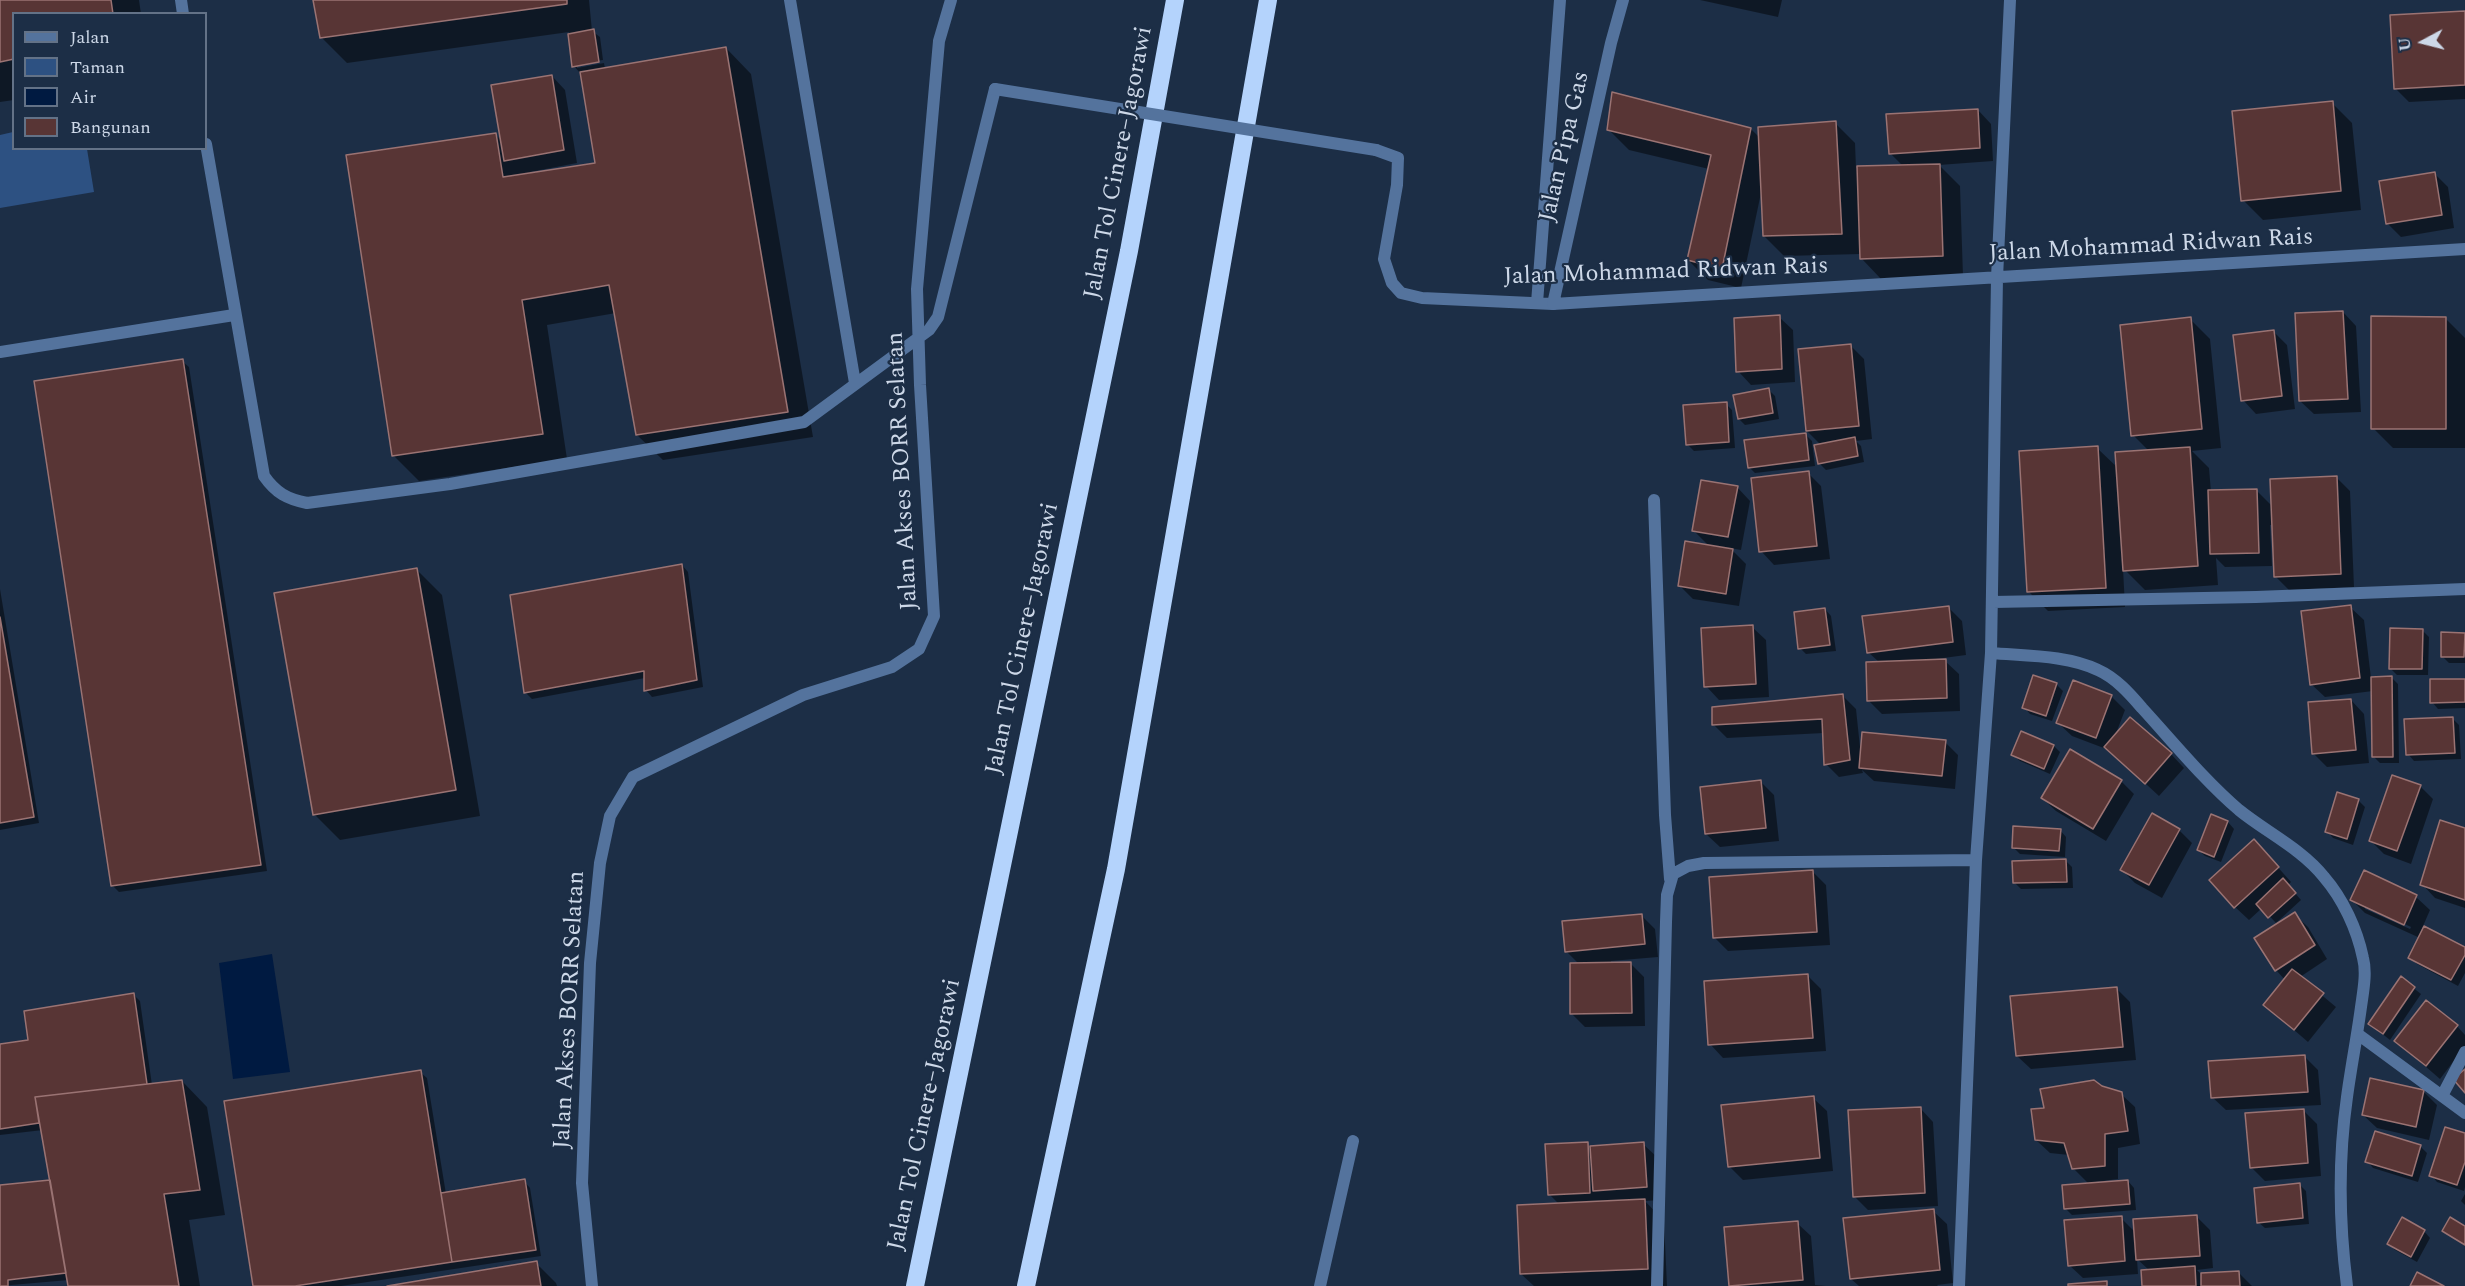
<!DOCTYPE html>
<html>
<head>
<meta charset="utf-8">
<style>
  body { margin:0 }
  #map { position:relative; width:2465px; height:1286px; overflow:hidden; background:#1c2e46; font-family:Spectral,serif }
  canvas { display:block }
  .legend { position:absolute; left:12px; top:12px; width:195px; height:138px; box-sizing:border-box; background:#1c2e46; border:2px solid #637287; margin:0; padding:8px 10px; list-style:none; font-size:18px; color:#cdd8e8 }
  .legend li { display:flex; align-items:center; gap:12px; height:30px }
  .legend b { width:30px; border:2px solid #637287 }
  .north { position:absolute; left:2393px; top:12px; width:60px; height:60px; -webkit-text-stroke:4px #1c2e46; paint-order:stroke; rotate:263deg; font-size:16px; font-weight:700; line-height:24px; text-align:center; color:#cdd8e8 }
  .north::after { content:''; display:block; margin:auto; width:21px; height:27px; background:#cdd8e8; clip-path:polygon(50% 0,100% 100%,50% 72%,0 100%) }
</style>
</head>
<body>
<div id="map">
<canvas width="2465" height="1286"></canvas>
<ul class="legend">
<li><b style="height:8px;background:#54739d"></b>Jalan</li>
<li><b style="height:16px;background:#2d5182"></b>Taman</li>
<li><b style="height:16px;background:#001a41"></b>Air</li>
<li><b style="height:16px;background:#583535"></b>Bangunan</li>
</ul>
<div class="north">U</div>
</div>
<script>
const c = document.querySelector('canvas').getContext('2d');
c.lineJoin = 'round';
function paint(path, color) {
  c.fillStyle = color;
  c.fill(path, 'evenodd');
}
function strokePath(path, color, width, dash) {
  c.strokeStyle = color;
  c.lineWidth = width;
  c.lineCap = dash ? 'butt' : 'round';
  c.setLineDash(dash || []);
  c.stroke(path);
}
function label(font, color, halo, rows, align = 'center') {
  c.font = font + ' Spectral,serif';
  c.lineWidth = 4.5;
  c.setLineDash([]);
  c.textBaseline = 'middle';
  c.strokeStyle = halo;
  c.fillStyle = color;
  for (const [text, x, y, turn = 0] of rows) {
    c.save();
    c.translate(x, y);
    c.rotate((+turn || 0) * Math.PI / 180);
    c.textAlign = isNaN(turn) ? turn : align;
    if (halo) c.strokeText(text, 0, 0);
    c.fillText(text, 0, 0);
    c.restore();
  }
}
paint(new Path2D(`
  M 13,132 L 14,148 L 87,149 L 94,192 L 0,208 L 0,135 Z`), '#2d5182');
paint(new Path2D(`
  M 272,954 L 290,1072 L 233,1079 L 219,963 Z`), '#001a41');
paint(new Path2D(`
  M 0,0 L 139,0 L 141,14 L 14,14 L 14,100 L 0,102 Z
  M 314,0 L 589,0 L 592,31 L 600,37 L 603,60 L 577,64 L 577,68 L 604,63 L 605,69 L 726,48 L 751,74 L 813,437 L 663,460 L 637,435 L 616,313 L 547,325 L 567,459 L 419,481 L 394,456 L 348,156 L 495,134 L 502,141 L 552,76 L 565,90 L 577,163 L 530,172 L 531,174 L 597,164 L 580,73 L 574,66 L 569,32 L 347,63 L 321,37 Z
  M 1700,0 L 1782,0 L 1778,17 Z
  M 2465,13 L 2465,99 L 2409,102 L 2396,89 Z
  M 2332,103 L 2352,123 L 2361,210 L 2263,220 L 2243,200 Z
  M 1978,110 L 1991,124 L 1993,161 L 1939,165 L 1960,186 L 1963,276 L 1881,279 L 1862,259 L 1861,254 L 1784,256 L 1764,236 L 1761,193 L 1741,288 L 1708,280 L 1688,260 L 1709,169 L 1629,150 L 1609,130 L 1751,129 L 1760,138 L 1835,123 L 1855,143 L 1856,168 L 1904,167 L 1891,154 Z
  M 2435,174 L 2448,187 L 2454,228 L 2401,237 L 2387,223 Z
  M 2343,312 L 2356,326 L 2361,412 L 2314,414 L 2300,401 Z
  M 1779,317 L 1793,330 L 1795,382 L 1751,385 L 1738,371 Z
  M 2445,318 L 2465,338 L 2465,448 L 2393,448 L 2373,428 Z
  M 2190,319 L 2210,339 L 2221,448 L 2192,451 L 2209,468 L 2211,492 L 2256,490 L 2273,507 L 2337,478 L 2350,491 L 2354,587 L 2289,590 L 2275,576 L 2273,525 L 2270,525 L 2272,566 L 2225,567 L 2216,558 L 2218,585 L 2145,590 L 2123,568 L 2125,607 L 2048,611 L 2028,591 L 2097,448 L 2118,468 L 2149,451 L 2133,435 Z
  M 2274,332 L 2287,345 L 2295,409 L 2256,414 L 2243,400 Z
  M 1851,346 L 1864,359 L 1872,439 L 1856,441 L 1861,446 L 1864,462 L 1826,470 L 1819,463 L 1821,445 L 1807,431 Z
  M 182,361 L 189,367 L 267,871 L 119,892 L 112,885 Z
  M 1769,390 L 1775,396 L 1779,419 L 1745,425 L 1739,419 Z
  M 1726,404 L 1732,410 L 1735,448 L 1694,451 L 1688,445 Z
  M 1805,434 L 1812,441 L 1815,466 L 1755,473 L 1749,467 Z
  M 1808,473 L 1821,486 L 1830,559 L 1774,565 L 1761,551 Z
  M 1737,487 L 1750,501 L 1741,550 L 1730,548 L 1746,564 L 1739,606 L 1693,599 L 1679,585 L 1710,547 L 1694,531 Z
  M 682,565 L 688,572 L 703,687 L 652,697 L 646,690 L 645,678 L 532,699 L 525,692 Z
  M 416,569 L 442,595 L 480,816 L 340,840 L 315,815 Z
  M 0,589 L 39,823 L 0,830 Z
  M 1948,607 L 1962,621 L 1966,655 L 1936,659 L 1936,661 L 1945,661 L 1959,674 L 1960,711 L 1882,714 L 1869,701 L 1880,663 L 1868,652 Z
  M 2350,607 L 2364,620 L 2371,678 L 2392,678 L 2398,684 L 2399,763 L 2380,763 L 2374,757 L 2373,691 L 2325,697 L 2311,684 Z
  M 1825,609 L 1831,616 L 1836,651 L 1806,654 L 1800,648 Z
  M 1752,627 L 1766,640 L 1769,697 L 1719,700 L 1706,686 Z
  M 2423,631 L 2429,637 L 2428,675 L 2397,675 L 2390,668 Z
  M 2464,634 L 2465,663 L 2449,663 L 2442,656 Z
  M 2465,680 L 2465,708 L 2438,709 L 2432,702 Z
  M 2056,684 L 2063,691 L 2052,721 L 2030,714 L 2024,707 Z
  M 1843,696 L 1856,709 L 1860,747 L 1945,742 L 1958,755 L 1955,789 L 1874,781 L 1862,770 L 1863,773 L 1839,777 L 1826,764 L 1824,733 L 1727,738 L 1713,724 Z
  M 2111,696 L 2125,710 L 2115,736 L 2171,754 L 2184,768 L 2159,796 L 2109,750 L 2072,736 L 2058,723 Z
  M 2351,700 L 2364,714 L 2369,763 L 2327,767 L 2314,754 Z
  M 2452,718 L 2459,725 L 2461,759 L 2414,761 L 2408,754 Z
  M 2054,746 L 2060,752 L 2050,774 L 2020,761 L 2013,755 Z
  M 1760,781 L 1774,795 L 1779,841 L 1720,847 L 1706,834 Z
  M 2121,781 L 2134,794 L 2106,841 L 2056,811 L 2042,798 Z
  M 2420,786 L 2433,799 L 2411,864 L 2384,854 L 2371,841 Z
  M 2358,800 L 2365,807 L 2353,845 L 2333,838 L 2327,831 Z
  M 2211,816 L 2228,822 L 2234,829 L 2221,862 L 2205,856 L 2198,850 Z
  M 2060,830 L 2066,837 L 2065,857 L 2020,854 L 2013,847 Z
  M 2179,830 L 2192,843 L 2162,898 L 2135,883 L 2122,870 Z
  M 2465,830 L 2465,908 L 2435,898 L 2422,884 Z
  M 2267,855 L 2291,882 L 2288,885 L 2301,900 L 2276,923 L 2262,908 L 2249,920 L 2235,907 Z
  M 2066,861 L 2072,867 L 2073,888 L 2021,889 L 2014,882 Z
  M 1813,872 L 1826,885 L 1830,945 L 1728,951 L 1715,938 Z
  M 2416,897 L 2430,910 L 2420,933 L 2465,949 L 2465,973 L 2458,986 L 2417,964 L 2410,957 L 2420,938 L 2365,913 L 2351,899 ZM 2365,905 L 2411,927 L 2410,929 L 2365,909 Z
  M 2294,914 L 2308,927 L 2327,959 L 2300,977 L 2336,1007 L 2308,1042 L 2265,1005 L 2285,980 L 2276,970 L 2256,938 Z
  M 1641,915 L 1655,929 L 1658,957 L 1611,961 L 1611,964 L 1630,963 L 1644,977 L 1645,1026 L 1585,1027 L 1572,1014 L 1580,965 L 1566,951 Z
  M 1808,976 L 1821,989 L 1826,1051 L 1723,1058 L 1710,1044 Z
  M 2401,978 L 2421,994 L 2390,1040 L 2370,1024 Z
  M 2117,989 L 2130,1002 L 2136,1060 L 2031,1069 L 2017,1056 Z
  M 134,995 L 140,1001 L 152,1085 L 182,1081 L 207,1107 L 225,1215 L 189,1220 L 200,1286 L 70,1286 L 69,1280 L 0,1286 L 0,1186 L 52,1182 L 43,1130 L 0,1135 L 0,1046 L 29,1042 Z
  M 2457,1026 L 2465,1035 L 2465,1046 L 2440,1079 L 2396,1041 Z
  M 2305,1057 L 2318,1070 L 2321,1105 L 2226,1110 L 2212,1097 Z
  M 420,1072 L 427,1078 L 446,1194 L 524,1181 L 530,1188 L 541,1256 L 341,1286 L 255,1286 Z
  M 2102,1088 L 2121,1094 L 2135,1107 L 2140,1144 L 2118,1148 L 2118,1179 L 2088,1183 L 2073,1168 L 2069,1155 L 2050,1153 L 2036,1140 L 2046,1109 Z
  M 2423,1091 L 2437,1105 L 2429,1140 L 2377,1128 L 2363,1115 Z
  M 1813,1098 L 1827,1111 L 1833,1171 L 1743,1180 L 1729,1166 Z
  M 1920,1108 L 1933,1122 L 1938,1206 L 1868,1210 L 1854,1196 Z
  M 2303,1110 L 2317,1124 L 2321,1176 L 2265,1181 L 2251,1167 Z
  M 2465,1135 L 2465,1187 L 2464,1191 L 2437,1182 L 2431,1175 Z
  M 1588,1144 L 1591,1147 L 1643,1144 L 1657,1157 L 1660,1200 L 1645,1201 L 1664,1221 L 1667,1286 L 1534,1286 L 1521,1274 L 1559,1204 L 1549,1194 Z
  M 2421,1147 L 2427,1153 L 2418,1182 L 2373,1168 L 2367,1161 Z
  M 2128,1181 L 2134,1188 L 2136,1210 L 2072,1215 L 2065,1208 Z
  M 2300,1185 L 2306,1191 L 2309,1224 L 2265,1228 L 2258,1222 Z
  M 2465,1194 L 2465,1205 L 2461,1201 Z
  M 1933,1211 L 1947,1224 L 1953,1283 L 1937,1285 L 1938,1286 L 1859,1286 L 1851,1279 Z
  M 2197,1217 L 2210,1230 L 2213,1268 L 2197,1270 L 2201,1274 L 2239,1273 L 2252,1286 L 2144,1286 L 2149,1270 L 2137,1259 L 2138,1274 L 2083,1278 L 2069,1265 L 2121,1218 L 2135,1232 Z
  M 1797,1223 L 1811,1236 L 1815,1285 L 1826,1286 L 1730,1286 L 1726,1228 Z
  M 2465,1228 L 2465,1246 L 2444,1231 Z
  M 2424,1231 L 2430,1238 L 2417,1262 L 2395,1250 L 2389,1244 Z
  M 536,1263 L 556,1283 L 557,1286 L 396,1286 Z`), '#0007');
const building = new Path2D(`
  M 0,0 L 111,0 L 113,14 L 14,14 L 14,59 L 0,62 Z
  M 313,0 L 567,0 L 567,4 L 320,38 Z
  M 2465,11 L 2465,85 L 2394,89 L 2390,15 Z
  M 594,29 L 599,62 L 572,67 L 568,34 Z
  M 726,47 L 788,412 L 636,435 L 609,285 L 522,300 L 543,434 L 392,456 L 346,155 L 496,133 L 503,177 L 595,163 L 580,72 Z
  M 552,75 L 564,150 L 504,161 L 491,85 Z
  M 1612,92 L 1751,128 L 1722,269 L 1687,260 L 1711,155 L 1607,130 Z
  M 2333,101 L 2341,191 L 2241,201 L 2232,111 Z
  M 1978,109 L 1980,148 L 1889,154 L 1886,114 Z
  M 1836,121 L 1842,234 L 1763,236 L 1758,127 Z
  M 1940,164 L 1943,256 L 1860,259 L 1857,166 Z
  M 2435,172 L 2442,215 L 2386,224 L 2379,181 Z
  M 2343,311 L 2348,399 L 2299,401 L 2295,313 Z
  M 1780,315 L 1782,369 L 1736,372 L 1734,318 Z
  M 2371,316 L 2446,317 L 2446,429 L 2371,429 Z
  M 2191,317 L 2202,429 L 2131,436 L 2120,325 Z
  M 2274,330 L 2282,396 L 2241,401 L 2233,335 Z
  M 1851,344 L 1859,426 L 1806,431 L 1798,349 Z
  M 183,359 L 261,865 L 111,886 L 34,381 Z
  M 1769,388 L 1773,413 L 1738,419 L 1733,395 Z
  M 1727,402 L 1729,442 L 1686,445 L 1683,405 Z
  M 1806,433 L 1809,460 L 1748,468 L 1744,440 Z
  M 1855,437 L 1858,456 L 1818,464 L 1814,445 Z
  M 2098,446 L 2106,588 L 2027,592 L 2019,451 Z
  M 2190,447 L 2198,566 L 2123,571 L 2115,452 Z
  M 1809,471 L 1817,546 L 1759,552 L 1751,478 Z
  M 2337,476 L 2341,574 L 2274,577 L 2270,479 Z
  M 1701,480 L 1738,486 L 1728,537 L 1692,531 Z
  M 2257,489 L 2259,553 L 2210,554 L 2208,490 Z
  M 1685,541 L 1733,549 L 1726,594 L 1678,586 Z
  M 682,564 L 697,680 L 644,691 L 644,671 L 524,693 L 510,595 Z
  M 417,568 L 456,790 L 313,815 L 274,593 Z
  M 2351,605 L 2360,678 L 2310,685 L 2301,611 Z
  M 1949,606 L 1953,642 L 1867,653 L 1862,616 Z
  M 1825,608 L 1830,645 L 1798,649 L 1794,612 Z
  M 0,617 L 34,817 L 0,823 Z
  M 1753,625 L 1756,684 L 1704,687 L 1701,628 Z
  M 2390,628 L 2423,629 L 2422,669 L 2389,669 Z
  M 2441,632 L 2465,633 L 2464,657 L 2441,657 Z
  M 1946,659 L 1947,698 L 1867,701 L 1866,662 Z
  M 2033,675 L 2057,683 L 2046,716 L 2022,708 Z
  M 2392,676 L 2393,757 L 2372,757 L 2371,677 Z
  M 2430,679 L 2465,679 L 2465,702 L 2430,703 Z
  M 2073,680 L 2112,695 L 2096,738 L 2056,723 Z
  M 1843,694 L 1850,760 L 1824,765 L 1822,719 L 1712,725 L 1712,707 Z
  M 2351,699 L 2356,750 L 2312,754 L 2308,702 Z
  M 2130,717 L 2172,753 L 2145,784 L 2104,747 Z
  M 2453,717 L 2455,753 L 2406,755 L 2404,719 Z
  M 2021,731 L 2054,745 L 2044,769 L 2011,755 Z
  M 1862,732 L 1946,740 L 1942,776 L 1859,768 Z
  M 2070,749 L 2122,780 L 2093,829 L 2041,798 Z
  M 2392,775 L 2421,785 L 2397,851 L 2369,841 Z
  M 1761,780 L 1766,828 L 1705,834 L 1700,787 Z
  M 2337,792 L 2359,799 L 2347,839 L 2325,832 Z
  M 2152,813 L 2180,829 L 2149,885 L 2120,870 Z
  M 2211,814 L 2228,821 L 2214,857 L 2197,850 Z
  M 2440,820 L 2465,828 L 2465,900 L 2420,885 Z
  M 2013,826 L 2061,829 L 2059,851 L 2012,848 Z
  M 2254,839 L 2279,867 L 2234,908 L 2209,880 Z
  M 2066,859 L 2067,882 L 2013,883 L 2012,861 Z
  M 1813,870 L 1817,932 L 1713,938 L 1709,877 Z
  M 2364,870 L 2417,895 L 2404,925 L 2350,900 Z
  M 2283,878 L 2296,893 L 2268,918 L 2256,904 Z
  M 2295,912 L 2315,945 L 2275,971 L 2254,938 Z
  M 1642,914 L 1645,944 L 1565,952 L 1562,921 Z
  M 2424,926 L 2465,947 L 2465,955 L 2451,980 L 2408,958 Z
  M 1631,962 L 1632,1013 L 1570,1014 L 1570,963 Z
  M 2292,969 L 2324,993 L 2294,1030 L 2263,1005 Z
  M 1808,974 L 1813,1038 L 1708,1045 L 1704,981 Z
  M 2401,976 L 2415,987 L 2383,1034 L 2368,1024 Z
  M 2117,987 L 2123,1047 L 2016,1056 L 2010,996 Z
  M 134,993 L 147,1084 L 35,1097 L 39,1123 L 0,1129 L 0,1044 L 28,1040 L 24,1011 Z
  M 2426,1000 L 2458,1025 L 2426,1066 L 2394,1041 Z
  M 2305,1055 L 2308,1092 L 2211,1098 L 2208,1061 Z
  M 2465,1069 L 2465,1093 L 2453,1079 Z
  M 421,1070 L 452,1262 L 295,1286 L 253,1286 L 224,1101 Z
  M 2370,1078 L 2424,1090 L 2416,1127 L 2362,1115 Z
  M 182,1080 L 200,1190 L 164,1194 L 179,1286 L 68,1286 L 35,1097 Z
  M 2094,1080 L 2102,1086 L 2122,1092 L 2128,1131 L 2105,1134 L 2105,1166 L 2072,1169 L 2064,1143 L 2035,1140 L 2031,1109 L 2044,1108 L 2040,1089 Z
  M 1814,1096 L 1820,1158 L 1728,1167 L 1721,1105 Z
  M 1921,1107 L 1925,1193 L 1853,1197 L 1848,1110 Z
  M 2304,1109 L 2308,1163 L 2250,1168 L 2245,1113 Z
  M 2445,1127 L 2465,1133 L 2465,1162 L 2457,1185 L 2429,1176 Z
  M 2375,1131 L 2421,1145 L 2412,1176 L 2365,1162 Z
  M 1588,1142 L 1590,1193 L 1548,1195 L 1545,1144 Z
  M 1644,1142 L 1647,1187 L 1593,1191 L 1590,1146 Z
  M 525,1179 L 536,1250 L 452,1262 L 441,1193 Z
  M 50,1180 L 66,1273 L 8,1280 L 8,1286 L 0,1286 L 0,1185 Z
  M 2128,1180 L 2130,1204 L 2064,1209 L 2062,1185 Z
  M 2300,1183 L 2303,1218 L 2257,1223 L 2254,1188 Z
  M 1645,1199 L 1648,1269 L 1520,1274 L 1517,1205 Z
  M 1934,1209 L 1940,1270 L 1850,1279 L 1843,1218 Z
  M 2197,1215 L 2200,1256 L 2136,1260 L 2133,1219 Z
  M 2122,1216 L 2125,1261 L 2068,1266 L 2064,1220 Z
  M 2402,1217 L 2425,1230 L 2411,1257 L 2387,1244 Z
  M 2450,1217 L 2465,1226 L 2465,1245 L 2442,1231 Z
  M 1798,1221 L 1803,1280 L 1729,1286 L 1724,1227 Z
  M 537,1261 L 541,1286 L 387,1286 Z
  M 2195,1266 L 2196,1286 L 2142,1286 L 2141,1270 Z
  M 2239,1271 L 2240,1286 L 2201,1286 L 2201,1273 Z
  M 2417,1272 L 2444,1286 L 2410,1286 Z
  M 2107,1281 L 2107,1286 L 2068,1286 L 2068,1284 Z`);
paint(building, '#583535');
strokePath(building, '#9a7373', 1.5);
strokePath(new Path2D(`
  M 181,0 L 183,14
  M 790,0 L 855,383
  M 206,144 L 264,476 C 276,493 287,499 307,503 L 450,484 L 804,422 L 929,330 L 938,317 L 995,89
  M 1376,150 L 1398,158 L 1397,185 L 1384,259 L 1392,283 L 1401,293 L 1422,298 L 1553,304
  M 1537,303 L 1560,0
  M 0,352 L 234,315
  M 592,1286 L 582,1183 L 590,963 L 600,863 L 610,816 L 633,777 L 803,695 L 892,667 L 919,649 L 934,616 L 920,385 L 917,289 L 939,41 L 951,0`), '#54739d', 12);
strokePath(new Path2D(`
  M 1623,0 L 1611,43 L 1553,304 L 2465,249
  M 1654,500 L 1665,815 L 1670,879
  M 1993,602 L 2256,597 L 2465,589
  M 1991,653 C 2026,656 2067,655 2098,670 C 2116,678 2130,694 2142,708 C 2174,743 2204,780 2239,810 C 2266,832 2302,849 2324,877 C 2343,899 2357,929 2363,958 C 2367,973 2363,992 2361,1007 C 2357,1037 2351,1067 2347,1097 C 2338,1160 2339,1223 2347,1286
  M 2359,1035 L 2465,1113
  M 2442,1096 L 2465,1052
  M 1320,1286 L 1353,1141
  M 1657,1286 L 1666,922 L 1667,895 L 1673,874 L 1688,866 L 1704,863 L 1976,860
  M 1959,1286 L 1976,860 L 1991,653 L 1997,278 L 2010,0`), '#54739d', 12);
strokePath(new Path2D(`
  M 915,1286 L 1129,251 L 1175,0
  M 1026,1286 L 1116,869 L 1268,0`), '#b4d3fc', 18);
strokePath(new Path2D(`
  M 995,89 L 1376,150`), '#54739d', 12);
label('24px', '#cdd8e8', '#1c2e46', [
  ["Jalan Pipa Gas",1566,147,-77],
  ["Jalan Tol Cinere–Jagorawi",1120,163,-79],
  ["Jalan Mohammad Ridwan Rais",2151,247,-3],
  ["Jalan Mohammad Ridwan Rais",1666,273,-2],
  ["Jalan Akses BORR Selatan",904,471,-93],
  ["Jalan Tol Cinere–Jagorawi",1024,639,-78],
  ["Jalan Akses BORR Selatan",571,1010,-87],
  ["Jalan Tol Cinere–Jagorawi",926,1115,-78]
]);
</script>
</body>
</html>
